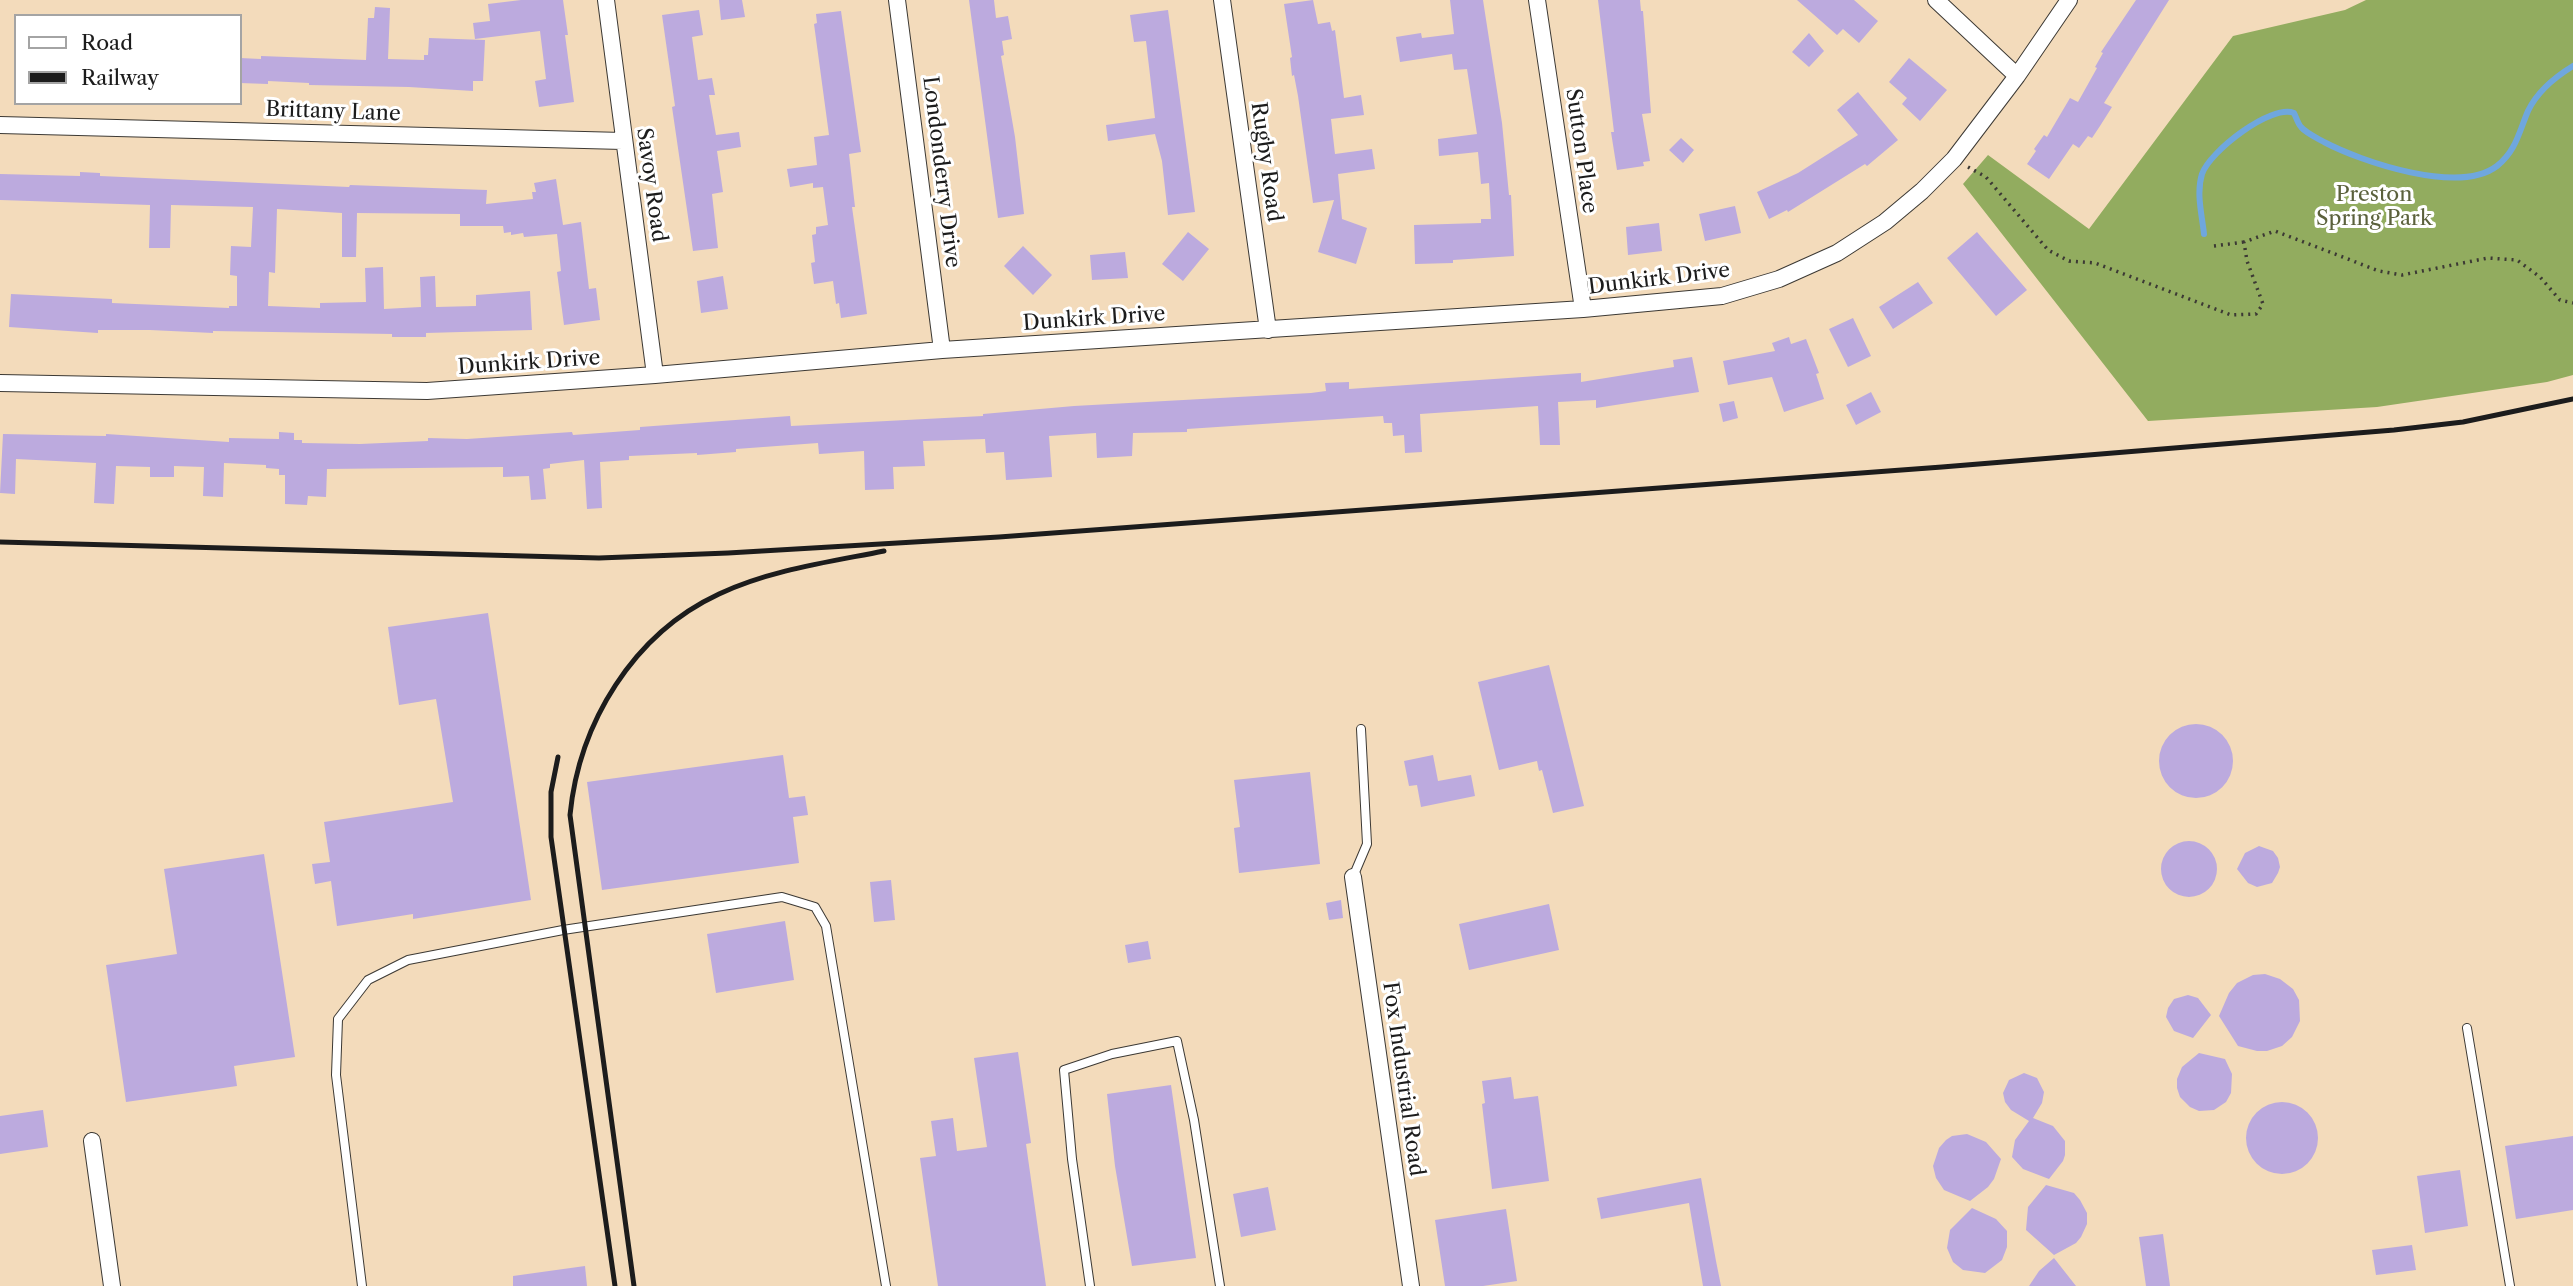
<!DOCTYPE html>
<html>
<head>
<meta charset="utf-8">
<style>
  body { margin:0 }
  #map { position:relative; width:2573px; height:1286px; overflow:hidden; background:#f3dbbb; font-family:"Libre Caslon Text",serif }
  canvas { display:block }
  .legend { position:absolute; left:14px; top:14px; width:228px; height:91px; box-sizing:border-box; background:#fff; border:2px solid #a4a4a4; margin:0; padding:9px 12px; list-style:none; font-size:21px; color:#1c1c1c }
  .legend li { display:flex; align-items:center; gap:14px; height:35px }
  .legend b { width:35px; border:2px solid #a4a4a4 }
</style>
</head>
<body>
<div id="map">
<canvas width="2573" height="1286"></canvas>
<ul class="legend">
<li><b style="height:9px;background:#fff"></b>Road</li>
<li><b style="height:9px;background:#1c1c1c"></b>Railway</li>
</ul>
</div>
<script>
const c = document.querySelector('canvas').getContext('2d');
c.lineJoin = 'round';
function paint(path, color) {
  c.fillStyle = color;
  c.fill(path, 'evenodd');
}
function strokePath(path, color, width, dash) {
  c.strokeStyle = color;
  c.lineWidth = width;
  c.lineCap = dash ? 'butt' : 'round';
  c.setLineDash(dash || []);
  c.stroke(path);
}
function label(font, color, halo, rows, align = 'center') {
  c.font = font + ' "Libre Caslon Text",serif';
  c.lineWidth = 6;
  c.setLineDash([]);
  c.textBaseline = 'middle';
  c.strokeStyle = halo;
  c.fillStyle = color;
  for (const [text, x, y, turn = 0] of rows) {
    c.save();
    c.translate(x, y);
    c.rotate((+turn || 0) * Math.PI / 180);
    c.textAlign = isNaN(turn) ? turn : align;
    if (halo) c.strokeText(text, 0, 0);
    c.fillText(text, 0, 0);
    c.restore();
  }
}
paint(new Path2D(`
  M 2366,0 L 2573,0 L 2573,375 L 2547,382 L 2377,407 L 2148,421 L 1963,184 L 1988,155 L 2089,229 L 2233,36 L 2345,10 Z`), '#92ac5f');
strokePath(new Path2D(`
  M 2204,234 C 2202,215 2196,193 2202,174 C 2210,151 2271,104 2294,113 C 2296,117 2298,124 2301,127 C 2306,133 2317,138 2324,142 C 2362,162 2459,195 2497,166 C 2516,151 2519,132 2528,111 C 2537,92 2555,77 2573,66`), '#6fa7de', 6);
paint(new Path2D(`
  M 521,0 L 563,0 L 568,35 L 565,35 L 574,102 L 539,107 L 535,81 L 546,79 L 540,31 L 475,39 L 473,23 L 490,21 L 488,4 Z
  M 719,0 L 742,0 L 745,17 L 721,20 Z
  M 969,0 L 994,0 L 996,18 L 1008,16 L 1012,39 L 1002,41 L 1004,55 L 1001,56 L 1015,137 L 1024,214 L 998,218 Z
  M 1313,0 L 1318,24 L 1330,22 L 1332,31 L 1335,30 L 1344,98 L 1361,95 L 1364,115 L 1331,119 L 1335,154 L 1372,149 L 1375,169 L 1338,174 L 1342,219 L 1367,228 L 1356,264 L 1318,252 L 1334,200 L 1313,203 L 1298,96 L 1294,75 L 1292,76 L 1290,58 L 1292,57 L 1284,4 Z
  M 1450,0 L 1483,0 L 1502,123 L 1509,195 L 1511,195 L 1514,256 L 1453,260 L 1453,263 L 1415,264 L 1414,225 L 1481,223 L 1481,219 L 1491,219 L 1489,183 L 1481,184 L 1478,152 L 1439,156 L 1438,139 L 1477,134 L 1467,69 L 1454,70 L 1452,54 L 1400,62 L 1396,37 L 1421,33 L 1422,38 L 1454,34 Z
  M 1598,0 L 1640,0 L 1641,11 L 1643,11 L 1651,113 L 1642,114 L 1650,161 L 1643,162 L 1644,166 L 1617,170 L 1611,132 L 1614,132 Z
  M 1797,0 L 1854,0 L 1878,21 L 1859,43 L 1843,29 L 1837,35 Z
  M 2136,0 L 2169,0 L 2104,103 L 2112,107 L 2100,126 L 2092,138 L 2088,136 L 2079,148 L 2073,144 L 2049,179 L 2027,164 L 2036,151 L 2034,149 L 2044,135 L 2047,137 L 2070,98 L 2078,102 L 2097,68 L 2095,67 L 2103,53 L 2101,52 Z
  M 375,7 L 390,8 L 388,59 L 424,60 L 424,55 L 428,55 L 429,38 L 485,40 L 483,81 L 473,81 L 473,91 L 409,87 L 309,85 L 309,83 L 268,81 L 268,84 L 240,83 L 240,58 L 261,59 L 261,56 L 366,60 L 368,18 L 374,18 Z
  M 699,10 L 703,35 L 692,37 L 698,80 L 712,78 L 715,95 L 709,95 L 716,135 L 739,132 L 741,147 L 717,151 L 723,192 L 712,194 L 718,248 L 693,251 L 672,107 L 675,106 L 662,15 Z
  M 1168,10 L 1195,212 L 1168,215 L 1162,161 L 1155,134 L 1108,141 L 1106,125 L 1155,118 L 1146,41 L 1134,42 L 1130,15 Z
  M 841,11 L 861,152 L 849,154 L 855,207 L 852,207 L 867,314 L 841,318 L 839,303 L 836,304 L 833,281 L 814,284 L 811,263 L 815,262 L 812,235 L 816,234 L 816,227 L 828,225 L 823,187 L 813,188 L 813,183 L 790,187 L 787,169 L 817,165 L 814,137 L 829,135 L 814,24 L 817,23 L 816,14 Z
  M 1809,33 L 1824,51 L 1809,67 L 1792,52 Z
  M 1909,58 L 1947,90 L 1920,121 L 1902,104 L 1907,98 L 1889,82 Z
  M 1858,92 L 1898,140 L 1867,166 L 1865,164 L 1788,212 L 1787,210 L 1769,219 L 1757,192 L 1798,173 L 1858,135 L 1837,110 Z
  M 1681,138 L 1694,150 L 1683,163 L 1669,150 Z
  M 80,172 L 100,173 L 100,176 L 349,187 L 350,185 L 487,190 L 486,204 L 533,199 L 532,192 L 536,192 L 534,183 L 556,179 L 563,225 L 581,222 L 589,289 L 596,288 L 600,320 L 564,325 L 557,272 L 561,271 L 557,234 L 524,237 L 523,233 L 511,235 L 511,232 L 504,233 L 503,226 L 460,226 L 460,214 L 357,213 L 356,257 L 342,257 L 342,213 L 277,209 L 275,273 L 269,272 L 268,306 L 320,308 L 320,303 L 366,302 L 365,268 L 383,267 L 384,309 L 421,307 L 420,277 L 435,276 L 436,307 L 476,306 L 476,295 L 530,291 L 532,330 L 426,333 L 426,337 L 392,337 L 392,334 L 213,331 L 213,333 L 150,330 L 98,330 L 98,333 L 9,327 L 11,294 L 112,299 L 112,303 L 229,308 L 229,306 L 237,306 L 237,276 L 230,275 L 231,246 L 251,247 L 253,207 L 171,205 L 170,248 L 149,248 L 150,205 L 0,200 L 0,174 L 80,176 Z
  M 1735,206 L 1741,233 L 1705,241 L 1699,214 Z
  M 1659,223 L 1662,251 L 1628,255 L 1626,227 Z
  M 1188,232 L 1209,249 L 1183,281 L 1162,264 Z
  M 1977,232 L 2027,290 L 1996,316 L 1947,258 Z
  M 1023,246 L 1052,275 L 1033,295 L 1004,266 Z
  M 1125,252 L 1128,278 L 1092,280 L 1090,255 Z
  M 723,276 L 728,309 L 701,313 L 697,281 Z
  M 1918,282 L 1933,303 L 1893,329 L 1879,307 Z
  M 1853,318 L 1871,356 L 1848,367 L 1829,329 Z
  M 1789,337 L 1791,344 L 1806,339 L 1819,373 L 1816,374 L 1824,399 L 1784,412 L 1772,377 L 1728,385 L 1723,361 L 1775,351 L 1772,343 Z
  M 1692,357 L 1699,392 L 1596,408 L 1596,400 L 1558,402 L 1560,445 L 1540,445 L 1538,406 L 1420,414 L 1422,452 L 1405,453 L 1404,435 L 1393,436 L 1392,423 L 1384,423 L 1383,416 L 1187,429 L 1187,432 L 1133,433 L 1132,456 L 1097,458 L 1096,433 L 1049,436 L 1052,477 L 1006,480 L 1004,452 L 986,453 L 985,439 L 923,441 L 925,466 L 893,467 L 894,489 L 865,490 L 864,451 L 819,454 L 818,443 L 736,449 L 736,452 L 697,455 L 697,453 L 629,456 L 629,460 L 600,462 L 602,508 L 587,509 L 584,460 L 550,464 L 550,468 L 543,469 L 546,499 L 531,500 L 529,476 L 503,477 L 503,467 L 327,469 L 326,497 L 308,496 L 307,505 L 285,504 L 285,475 L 279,475 L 279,469 L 266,468 L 266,465 L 224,463 L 223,497 L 203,496 L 204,467 L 174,466 L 174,477 L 150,477 L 150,467 L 116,466 L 114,504 L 94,503 L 96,463 L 16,459 L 15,494 L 0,493 L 3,434 L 106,436 L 106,434 L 229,442 L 229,438 L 279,439 L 279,432 L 294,433 L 294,440 L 302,440 L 302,443 L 360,444 L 428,441 L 428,438 L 467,439 L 572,432 L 573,435 L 640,430 L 640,427 L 790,416 L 791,426 L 983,416 L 983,414 L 1074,406 L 1311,393 L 1326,391 L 1325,383 L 1349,382 L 1349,389 L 1581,373 L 1581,382 L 1674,367 L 1673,360 Z
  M 1871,392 L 1881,412 L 1856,425 L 1846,405 Z
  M 1734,401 L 1738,418 L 1723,422 L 1719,404 Z
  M 488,613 L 531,900 L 413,919 L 413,914 L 337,926 L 331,881 L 315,884 L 312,864 L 330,862 L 324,822 L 453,802 L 436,699 L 399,705 L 388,627 Z
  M 1549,665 L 1584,806 L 1553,813 L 1542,770 L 1539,771 L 1537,761 L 1499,770 L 1478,682 Z
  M2159 761a37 37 0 1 1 74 0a37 37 0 1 1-74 0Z
  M 783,755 L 789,798 L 805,796 L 808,815 L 793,817 L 799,863 L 602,890 L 587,782 Z
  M 1433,755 L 1438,781 L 1471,775 L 1475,796 L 1421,807 L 1417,785 L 1409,786 L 1404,761 Z
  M 1310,772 L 1320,864 L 1239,873 L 1234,828 L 1240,827 L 1234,780 Z
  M2161 869a28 28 0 1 1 56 0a28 28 0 1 1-56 0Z
  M 2259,846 L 2273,851 L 2278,858 L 2280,867 L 2278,873 L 2272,883 L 2257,887 L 2248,883 L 2237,869 L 2245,853 Z
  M 264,854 L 295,1057 L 234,1066 L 237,1086 L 126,1102 L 106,965 L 177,954 L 164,869 Z
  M 891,880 L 895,920 L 874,922 L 870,882 Z
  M 1341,900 L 1343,918 L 1329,920 L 1326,903 Z
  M 1549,904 L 1559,950 L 1469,970 L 1459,924 Z
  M 785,921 L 794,980 L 716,993 L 707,934 Z
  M 1148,941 L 1151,959 L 1128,963 L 1125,945 Z
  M 2265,974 L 2280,979 L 2293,989 L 2299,1000 L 2300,1021 L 2292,1037 L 2282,1046 L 2267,1051 L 2257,1051 L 2238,1046 L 2219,1016 L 2229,993 L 2237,983 L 2253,975 Z
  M 2188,995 L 2198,998 L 2211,1015 L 2193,1038 L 2174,1031 L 2166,1017 L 2168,1008 L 2174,999 Z
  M 1018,1052 L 1031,1143 L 1026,1144 L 1046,1286 L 938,1286 L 920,1158 L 936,1156 L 931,1121 L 953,1118 L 957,1151 L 987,1147 L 974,1058 Z
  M 2199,1053 L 2225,1059 L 2232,1074 L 2231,1093 L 2226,1102 L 2214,1110 L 2199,1111 L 2190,1107 L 2180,1097 L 2177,1088 L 2177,1079 L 2182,1067 Z
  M 2024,1073 L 2037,1078 L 2044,1092 L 2042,1103 L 2033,1118 L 2053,1126 L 2065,1141 L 2065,1155 L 2063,1161 L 2049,1179 L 2023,1169 L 2012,1157 L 2015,1140 L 2029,1121 L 2011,1110 L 2005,1102 L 2003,1093 L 2009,1080 Z
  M 1511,1077 L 1514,1099 L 1538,1096 L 1549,1181 L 1492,1189 L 1482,1104 L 1485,1103 L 1482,1081 Z
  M 1171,1085 L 1196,1258 L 1132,1266 L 1115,1166 L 1107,1094 Z
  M2246 1138a36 36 0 1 1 72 0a36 36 0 1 1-72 0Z
  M 43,1110 L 48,1147 L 0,1154 L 0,1116 Z
  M 1967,1134 L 1986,1142 L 2001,1159 L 1994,1179 L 1988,1187 L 1970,1201 L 1944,1190 L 1936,1178 L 1933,1166 L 1939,1148 L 1946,1140 L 1952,1136 Z
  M 2573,1136 L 2573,1210 L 2516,1219 L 2505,1146 Z
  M 2460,1170 L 2468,1226 L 2425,1233 L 2417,1176 Z
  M 1701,1178 L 1716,1261 L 1721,1286 L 1703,1286 L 1689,1203 L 1601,1219 L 1597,1198 Z
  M 2046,1185 L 2074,1193 L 2080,1200 L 2087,1213 L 2087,1224 L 2081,1237 L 2076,1243 L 2054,1255 L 2026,1230 L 2028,1207 Z
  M 1268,1187 L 1276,1230 L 1241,1237 L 1233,1194 Z
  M 1972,1208 L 1996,1219 L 2007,1231 L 2007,1247 L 2002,1260 L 1985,1273 L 1963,1270 L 1953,1262 L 1947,1248 L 1950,1230 Z
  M 1506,1209 L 1517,1281 L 1483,1286 L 1445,1286 L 1435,1220 Z
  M 2163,1234 L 2170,1286 L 2146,1286 L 2139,1237 Z
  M 2412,1245 L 2416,1270 L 2376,1275 L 2372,1250 Z
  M 2054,1258 L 2076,1286 L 2029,1286 L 2039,1271 Z
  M 585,1266 L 587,1286 L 513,1286 L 513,1276 Z`), '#bcaade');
const service = new Path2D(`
  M 1353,877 L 1367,844 L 1361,729
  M 2467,1028 L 2510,1286
  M 362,1286 L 336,1075 L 338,1019 L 368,980 L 408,960 L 563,930 L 782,897 L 815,907 L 826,926 L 886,1286
  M 1090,1286 L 1072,1159 L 1064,1070 L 1112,1054 L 1177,1041 L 1194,1120 L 1220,1286`);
const minor = new Path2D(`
  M 606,0 L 655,375
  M 897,0 L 942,350
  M 1222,0 L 1268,330
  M 1537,0 L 1583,309
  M 1936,0 L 2017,76
  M 0,125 L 623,141
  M 0,383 L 427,391 L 655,375 L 942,350 L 1583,309 L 1722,296 L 1779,279 L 1837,253 L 1885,222 L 1922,191 L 1954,159 L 2017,76 L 2069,0
  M 1353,877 L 1411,1286
  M 92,1141 L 112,1286`);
strokePath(service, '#3c3934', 10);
strokePath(minor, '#3c3934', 18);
strokePath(new Path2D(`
  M 1968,167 L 1986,177 L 2048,250 L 2069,261 L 2095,263 L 2231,315 L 2256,314 L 2263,304 L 2247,261 L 2244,242 L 2275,231 L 2379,271 L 2402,275 L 2488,258 L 2517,260 L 2540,277 L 2560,300 L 2573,303
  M 2214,246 L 2244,242`), '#3c3934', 3.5, [2, 5]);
strokePath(service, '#fff', 8);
strokePath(minor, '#fff', 16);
strokePath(new Path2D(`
  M 0,542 L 599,558 L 728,553 L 999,537 L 1942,467 L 2394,430 L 2463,422 L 2573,399
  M 558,757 L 551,792 L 551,837 L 615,1286
  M 634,1286 L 570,815 C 579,723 633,634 719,594 C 770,570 829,562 884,551`), '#1c1c1c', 5);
label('21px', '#1c1c1c', '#fff', [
  ["Brittany Lane",333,112,2],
  ["Sutton Place",1581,151,82],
  ["Rugby Road",1266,162,82],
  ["Londonderry Drive",941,172,83],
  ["Savoy Road",651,185,82],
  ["Dunkirk Drive",1659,279,-7],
  ["Dunkirk Drive",1094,319,-4],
  ["Dunkirk Drive",529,363,-4],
  ["Fox Industrial Road",1403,1079,82]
]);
label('21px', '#5b613c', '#fff', [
  ["Preston",2374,195],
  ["Spring Park",2374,219]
]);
</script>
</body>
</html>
